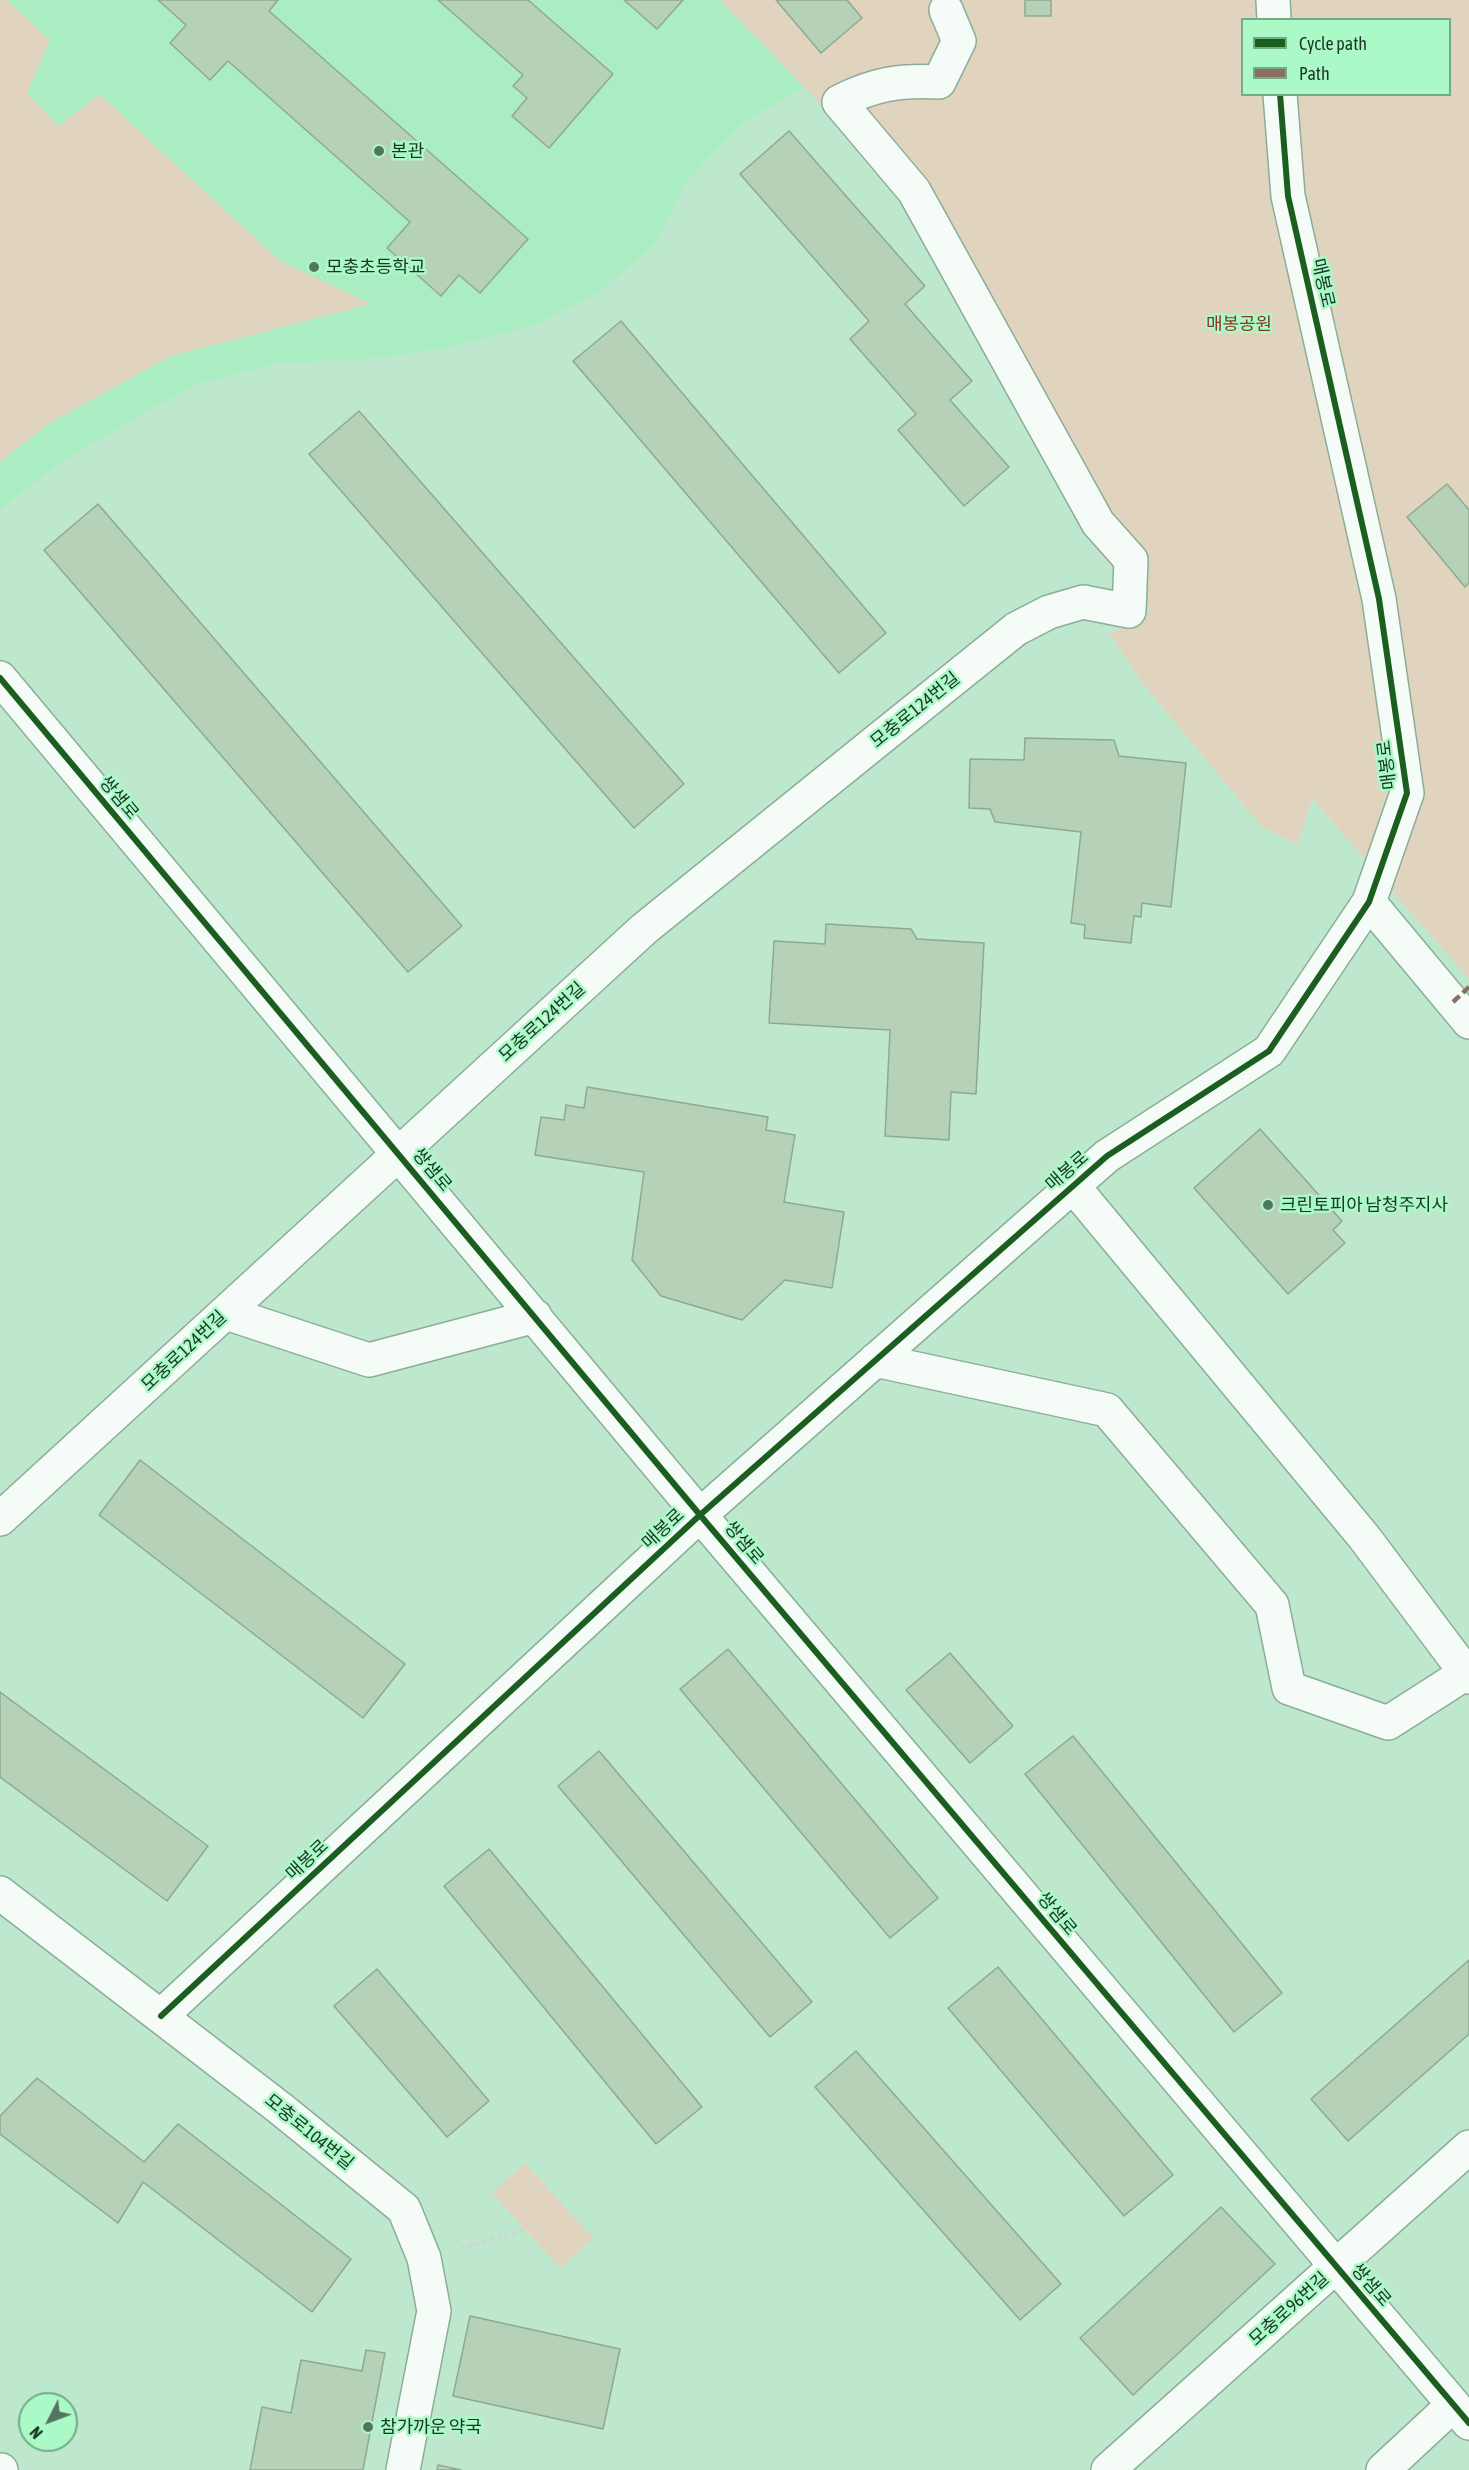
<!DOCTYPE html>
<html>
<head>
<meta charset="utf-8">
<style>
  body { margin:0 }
  #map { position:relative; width:1469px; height:2470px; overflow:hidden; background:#bee8cd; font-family:"Asap Condensed",sans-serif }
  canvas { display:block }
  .legend { position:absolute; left:1241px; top:18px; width:210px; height:78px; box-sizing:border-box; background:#acf9c8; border:2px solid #71ab87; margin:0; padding:8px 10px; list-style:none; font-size:18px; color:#183725 }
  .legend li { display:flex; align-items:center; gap:12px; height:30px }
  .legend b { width:30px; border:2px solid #71ab87 }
  .north { position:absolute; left:18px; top:2392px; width:60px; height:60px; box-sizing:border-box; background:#acf9c8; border:2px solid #71ab87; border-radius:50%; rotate:228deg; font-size:16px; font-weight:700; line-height:24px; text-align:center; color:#183725 }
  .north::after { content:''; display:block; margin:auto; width:21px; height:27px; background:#527560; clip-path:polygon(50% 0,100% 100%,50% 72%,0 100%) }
</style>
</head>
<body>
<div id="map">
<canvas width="1469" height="2470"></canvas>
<ul class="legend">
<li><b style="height:8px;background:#1b5e20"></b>Cycle path</li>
<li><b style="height:8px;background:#8d6e63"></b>Path</li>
</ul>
<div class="north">N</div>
</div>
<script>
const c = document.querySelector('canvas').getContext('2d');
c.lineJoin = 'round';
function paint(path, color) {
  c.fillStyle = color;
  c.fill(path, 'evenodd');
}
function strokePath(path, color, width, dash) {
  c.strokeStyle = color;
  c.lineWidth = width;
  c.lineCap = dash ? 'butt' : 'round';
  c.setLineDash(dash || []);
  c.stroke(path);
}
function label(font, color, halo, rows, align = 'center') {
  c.font = font + ' "Asap Condensed","Noto Sans KR",sans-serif';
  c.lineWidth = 5;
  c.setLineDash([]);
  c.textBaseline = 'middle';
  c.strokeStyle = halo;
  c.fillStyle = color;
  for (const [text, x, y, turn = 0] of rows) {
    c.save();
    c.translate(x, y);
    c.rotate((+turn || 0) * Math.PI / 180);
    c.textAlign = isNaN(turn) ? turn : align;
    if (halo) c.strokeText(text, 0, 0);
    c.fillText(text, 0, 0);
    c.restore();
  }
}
paint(new Path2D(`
  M 0,0 L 859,0 L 816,80 L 740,125 L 688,180 L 656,243 L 599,292 L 535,325 L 446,348 L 368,359 L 277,363 L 192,386 L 67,458 L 0,509 Z`), '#abedc3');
paint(new Path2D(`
  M 0,0 L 7,0 L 50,40 L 27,93 L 59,126 L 99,94 L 279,260 L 371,304 L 171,356 L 48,424 L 0,462 Z
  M 720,0 L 1469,0 L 1469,979 L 1312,798 L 1298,845 L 1262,827 L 1143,684 L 1109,633 L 1145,620 L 1149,610 L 1098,552 L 911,197 ZM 1242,20 L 1450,20 L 1450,94 L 1242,94 Z
  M 525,2163 L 593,2238 L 560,2268 L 492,2193 Z`), '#e1d4bf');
const building = new Path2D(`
  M 158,0 L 278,0 L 269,11 L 528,239 L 480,293 L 459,275 L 441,296 L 387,248 L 410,222 L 228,61 L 210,80 L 170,43 L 186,25 Z
  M 438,0 L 528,0 L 613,74 L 549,148 L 512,116 L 527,98 L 513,86 L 523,75 Z
  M 624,0 L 683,0 L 657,29 Z
  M 776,0 L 847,0 L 862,18 L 821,53 Z
  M 1025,0 L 1051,0 L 1051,16 L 1025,16 Z
  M 789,131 L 925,286 L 905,304 L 972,381 L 950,400 L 1009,467 L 964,506 L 898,430 L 916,414 L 850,339 L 869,321 L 740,174 Z
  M 621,321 L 886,633 L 839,673 L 573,361 Z
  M 359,411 L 684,784 L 634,828 L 309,454 Z
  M 1447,484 L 1469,510 L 1469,583 L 1465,587 L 1407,517 Z
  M 98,504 L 462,926 L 408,972 L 44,550 Z
  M 1025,738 L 1114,740 L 1119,756 L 1186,763 L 1171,907 L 1142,903 L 1141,917 L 1134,916 L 1131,943 L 1084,938 L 1085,925 L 1071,923 L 1081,832 L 995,822 L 990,809 L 969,808 L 970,759 L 1024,760 Z
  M 826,924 L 911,929 L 917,939 L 984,943 L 976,1094 L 951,1092 L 949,1140 L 885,1136 L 890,1030 L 769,1023 L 774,941 L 825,944 Z
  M 587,1087 L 768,1117 L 766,1130 L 795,1135 L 784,1202 L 844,1212 L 832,1288 L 785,1280 L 742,1320 L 661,1296 L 632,1260 L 644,1172 L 535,1155 L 541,1117 L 564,1120 L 566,1105 L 584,1108 Z
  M 1260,1129 L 1342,1221 L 1333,1230 L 1345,1243 L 1288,1294 L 1194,1188 Z
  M 140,1460 L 405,1664 L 363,1718 L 99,1515 Z
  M 728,1649 L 938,1898 L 890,1938 L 680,1689 Z
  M 950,1653 L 1013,1726 L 970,1763 L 906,1690 Z
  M 0,1692 L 208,1846 L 167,1901 L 0,1777 Z
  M 1073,1736 L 1282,1993 L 1234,2032 L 1025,1774 Z
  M 599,1751 L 812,2002 L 770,2037 L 558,1786 Z
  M 489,1849 L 702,2107 L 656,2144 L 444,1886 Z
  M 1469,1960 L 1469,2034 L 1348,2141 L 1311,2099 Z
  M 998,1967 L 1173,2175 L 1124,2216 L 948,2008 Z
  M 377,1969 L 489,2101 L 447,2137 L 334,2006 Z
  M 856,2051 L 1061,2284 L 1020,2320 L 815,2087 Z
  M 37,2078 L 144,2162 L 178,2124 L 351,2259 L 312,2312 L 143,2182 L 118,2223 L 0,2134 L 0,2116 Z
  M 1221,2207 L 1275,2264 L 1133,2395 L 1080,2338 Z
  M 470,2316 L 620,2349 L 603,2429 L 453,2396 Z
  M 366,2350 L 385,2353 L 363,2470 L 250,2470 L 262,2407 L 291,2413 L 301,2360 L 362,2371 Z
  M 438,2465 L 461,2470 L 437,2470 Z`);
paint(building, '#b5d1b8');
strokePath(building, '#8ea990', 1.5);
const minor = new Path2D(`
  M 1273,0 L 1274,20
  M 0,678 L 700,1515 L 1469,2423
  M 1369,902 L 1469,1022
  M 1073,1186 L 1364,1537 L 1469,1677
  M 226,1313 L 369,1360 L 535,1316
  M 875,1360 L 1107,1410 L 1272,1605 L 1289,1688 L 1388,1723 L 1466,1673
  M 0,1519 L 644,929 L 878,740 L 1016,629 L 1049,612 L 1083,602 L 1129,611 L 1131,560 L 1098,523 L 914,191 L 839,102 C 874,84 899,80 939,82 L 959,41 L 946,10
  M 0,1893 L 281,2109 L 404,2209 L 424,2258 L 434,2311 L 403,2470
  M 161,2016 L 700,1515 L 1107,1156 L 1269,1051 L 1369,902 L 1407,793 L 1379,599 L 1288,196 L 1280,94
  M 1108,2470 L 1469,2147
  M 1383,2470 L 1453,2405`);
const major = new Path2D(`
  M 0,2470 L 1,2470`);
strokePath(minor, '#8bad98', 36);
strokePath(major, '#8bad98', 36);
strokePath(new Path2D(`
  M 461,2248 L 525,2230`), '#cbd8d0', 4, [4.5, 3]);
strokePath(minor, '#f5fcf8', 33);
strokePath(major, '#f5fcf8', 33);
strokePath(new Path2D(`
  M 1453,1002 L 1469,987`), '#8d6e63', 4.5, [9, 4.5]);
strokePath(new Path2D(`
  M 0,678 L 700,1515 L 1469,2423
  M 161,2016 L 700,1515 L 1107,1156 L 1269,1051 L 1369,902 L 1407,793 L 1379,599 L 1288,196 L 1280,94`), '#1b5e20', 6);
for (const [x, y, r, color] of [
  [379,151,6,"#527560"],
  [314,267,6,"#527560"],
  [1268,1205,6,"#527560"],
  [368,2427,6,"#527560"]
]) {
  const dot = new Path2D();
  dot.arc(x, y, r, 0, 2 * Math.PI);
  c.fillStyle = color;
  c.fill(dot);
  strokePath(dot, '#acf9c8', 2);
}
label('18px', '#183725', '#acf9c8', [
  ["본관",391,151],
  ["모충초등학교",326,267],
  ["크린토피아 남청주지사",1280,1205],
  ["참가까운 약국",380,2427]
], 'left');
label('18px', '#183725', '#acf9c8', [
  ["매봉로",1323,283,77],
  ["모충로124번길",915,710,-39],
  ["매봉로",1387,765,-97],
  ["쌍샘로",119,798,50],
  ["모충로124번길",542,1022,-42],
  ["쌍샘로",432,1170,50],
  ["매봉로",1067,1171,-41],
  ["모충로124번길",184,1351,-43],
  ["매봉로",663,1529,-43],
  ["쌍샘로",744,1543,50],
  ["매봉로",307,1860,-43],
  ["쌍샘로",1057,1914,50],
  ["모충로104번길",309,2132,39],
  ["쌍샘로",1371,2285,49],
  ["모충로96번길",1289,2309,-42]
]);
label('18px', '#8c3721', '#acf9c8', [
  ["매봉공원",1239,324]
]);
</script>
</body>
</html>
